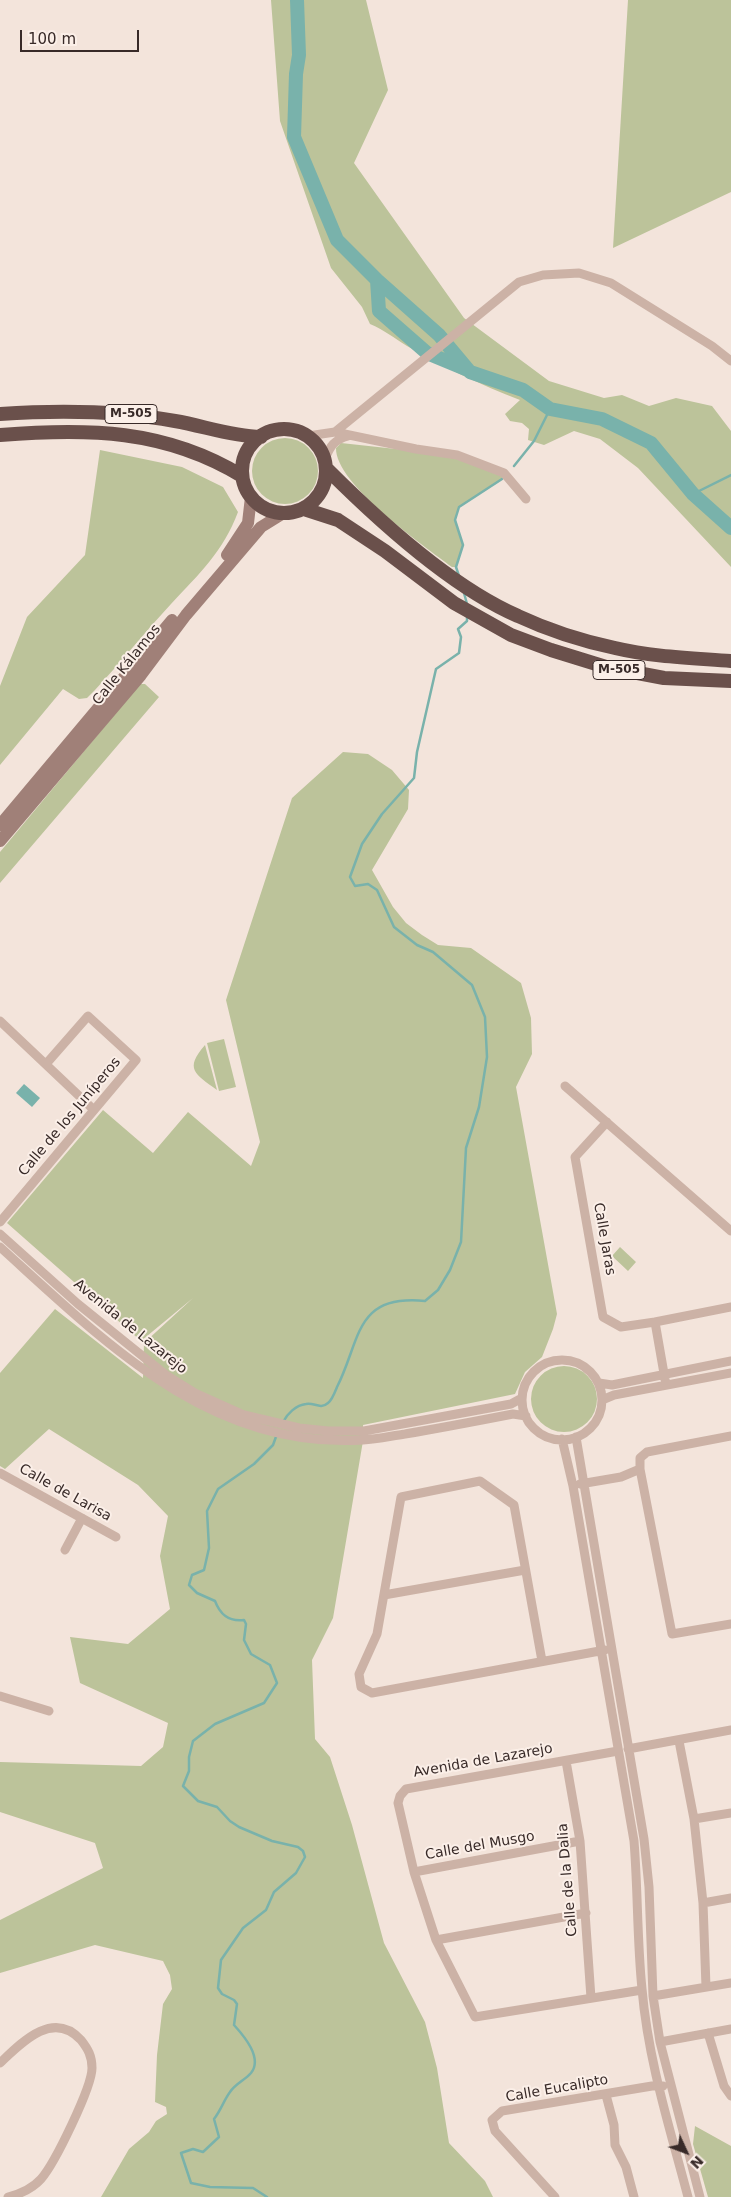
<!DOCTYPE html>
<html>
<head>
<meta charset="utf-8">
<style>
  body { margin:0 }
  #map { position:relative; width:731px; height:2197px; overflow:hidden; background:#f3e4db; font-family:"DejaVu Sans",sans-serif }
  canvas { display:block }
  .north { position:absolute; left:661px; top:2127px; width:50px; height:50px; -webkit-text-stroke:4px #fbefe8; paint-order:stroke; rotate:133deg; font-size:14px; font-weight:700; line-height:20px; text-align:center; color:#382a28 }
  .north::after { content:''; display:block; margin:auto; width:18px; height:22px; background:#382a28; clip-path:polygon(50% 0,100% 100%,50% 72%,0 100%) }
  .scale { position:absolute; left:20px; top:30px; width:119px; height:22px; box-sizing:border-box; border:2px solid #382a28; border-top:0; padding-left:6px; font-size:15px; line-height:18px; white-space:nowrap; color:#382a28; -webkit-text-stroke:4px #fbefe8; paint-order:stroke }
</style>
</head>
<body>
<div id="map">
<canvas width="731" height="2197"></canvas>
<div class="north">N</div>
<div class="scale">100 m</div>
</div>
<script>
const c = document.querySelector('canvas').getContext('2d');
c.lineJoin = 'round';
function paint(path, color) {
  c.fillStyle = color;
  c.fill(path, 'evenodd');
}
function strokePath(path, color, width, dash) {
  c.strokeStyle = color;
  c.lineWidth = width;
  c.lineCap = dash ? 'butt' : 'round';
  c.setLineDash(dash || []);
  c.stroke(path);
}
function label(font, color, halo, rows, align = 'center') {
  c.font = font + ' "DejaVu Sans",sans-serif';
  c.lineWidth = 4;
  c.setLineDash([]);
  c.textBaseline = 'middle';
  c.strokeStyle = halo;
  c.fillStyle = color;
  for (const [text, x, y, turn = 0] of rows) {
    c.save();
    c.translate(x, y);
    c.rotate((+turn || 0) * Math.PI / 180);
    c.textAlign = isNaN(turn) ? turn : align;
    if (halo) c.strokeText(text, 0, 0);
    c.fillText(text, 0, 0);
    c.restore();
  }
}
paint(new Path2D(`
  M 271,0 L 366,0 L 388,90 L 354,163 L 464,318 L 549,381 L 604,398 L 622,395 L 649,406 L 676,398 L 712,406 L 731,431 L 731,567 L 638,468 L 600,439 L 574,431 L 544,445 L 528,440 L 529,429 L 522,423 L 510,421 L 505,414 L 520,400 C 481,385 443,367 407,346 C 394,338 384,330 370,324 L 362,307 L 331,268 L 280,121 Z
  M 628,0 L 731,0 L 731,192 L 613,248 Z
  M252 471a33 33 0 1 1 66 0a33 33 0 1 1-66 0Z
  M 341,443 L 460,456 L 504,473 L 502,479 L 459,507 L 455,520 L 463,545 L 456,567 L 452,567 C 424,546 335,484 336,448 Z
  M 100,450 L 182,467 L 223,487 L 238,512 C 223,552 199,574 171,604 C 145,632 121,662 95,690 L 87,698 L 79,699 L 63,689 L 0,765 L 0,686 L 27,617 L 85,555 Z
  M 140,684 L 145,684 L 159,697 L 0,883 L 0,852 Z
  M 343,752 L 368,754 L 392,770 L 409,790 L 408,809 L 372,870 L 393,907 L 406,923 L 422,935 L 438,945 L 471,948 L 521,983 L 531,1018 L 532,1054 L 516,1087 L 557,1314 L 553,1329 L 542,1357 L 525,1372 L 515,1394 L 363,1425 L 364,1435 L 333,1618 L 312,1660 L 315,1739 L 330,1757 L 352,1825 L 384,1943 L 425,2022 L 437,2068 L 449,2143 L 485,2181 L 493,2197 L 101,2197 L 129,2149 L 149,2132 L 156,2121 L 167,2114 L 166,2107 L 155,2102 L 157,2055 L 163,2004 L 172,1989 L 170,1975 L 163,1961 L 95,1945 L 0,1973 L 0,1920 L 103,1868 L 95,1843 L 0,1812 L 0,1762 L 141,1766 L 163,1747 L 168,1723 L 80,1683 L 70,1637 L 128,1644 L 170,1609 L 160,1556 L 168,1516 L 138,1485 L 49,1429 L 5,1469 L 0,1466 L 0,1373 L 55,1309 L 143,1378 L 144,1343 L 193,1298 L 141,1341 L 7,1223 L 103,1110 L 153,1153 L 188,1112 L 251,1166 L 260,1142 L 226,1000 L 292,798 Z
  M 224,1039 L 236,1087 L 219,1091 L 207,1043 Z
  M 205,1045 L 217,1090 C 195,1074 184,1069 205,1045 Z
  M 620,1247 L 636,1262 L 628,1271 L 612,1256 Z
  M531 1399a33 33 0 1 1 66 0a33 33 0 1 1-66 0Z
  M 695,2126 L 731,2146 L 731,2197 L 708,2197 L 693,2144 Z`), '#bcc39a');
paint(new Path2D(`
  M 24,1084 L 40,1098 L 32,1107 L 16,1093 Z`), '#79b2ab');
strokePath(new Path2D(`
  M 514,466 L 534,441 L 550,409
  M 693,494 L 731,475
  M 459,576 L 456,567 L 463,545 L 455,520 L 459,507 L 502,479
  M 464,593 L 467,604
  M 283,1422 C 287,1414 296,1405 306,1404 C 314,1402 320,1410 328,1403 C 332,1400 335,1392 337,1387 C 361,1340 354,1294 425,1301 L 438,1290 L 450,1270 L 461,1242 L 466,1148 L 479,1107 L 487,1057 L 485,1017 L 472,985 L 433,952 L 417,945 L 394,927 L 377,890 L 368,884 L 355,886 L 350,877 L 362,844 L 382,814 L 414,778 L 417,752 L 436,669 L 459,653 L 461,637 L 458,629 L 467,621 L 467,615
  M 267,2197 L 253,2188 L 210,2187 L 191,2183 L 181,2153 L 193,2149 L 203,2152 L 219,2137 L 214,2119 C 221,2110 224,2100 230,2092 C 235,2084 245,2080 251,2073 C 263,2058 244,2036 234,2025 L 237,2004 L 234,2000 L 222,1994 L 218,1988 L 221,1960 L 243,1928 L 266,1910 L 274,1892 L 296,1873 L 305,1857 L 303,1851 L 298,1847 L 272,1841 L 239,1827 L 230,1821 L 217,1807 L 198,1801 L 183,1786 L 189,1771 L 189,1757 L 193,1741 L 215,1724 L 264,1703 L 277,1683 L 270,1665 L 251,1654 L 244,1640 L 246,1624 L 244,1620 C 228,1622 220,1614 215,1601 L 197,1593 L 189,1585 L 192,1575 L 204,1570 L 209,1548 L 207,1511 L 218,1489 L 254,1464 L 273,1445 L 277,1434`), '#79b2ab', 2.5);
strokePath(new Path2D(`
  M 297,0 L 299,55 L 296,74 L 294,137 L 337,240 L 377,280 L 439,335 L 470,372 L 523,390 L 550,409 L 602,419 L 651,443 L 693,494 L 731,528
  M 377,280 L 379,311 L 427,353 L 468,370`), '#79b2ab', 14);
strokePath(new Path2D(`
  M 335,432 L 519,282 L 543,275 L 579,273 L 611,283 L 712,346 L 731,361
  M 308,436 L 335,432 L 416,449 L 457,455 L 504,473 L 526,499
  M 325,459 C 330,446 334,440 348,436
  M 0,1021 L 94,1110
  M 565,1086 L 731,1231
  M 607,1122 L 575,1157 L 603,1317 L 621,1327 L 655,1322
  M 0,1222 L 136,1060 L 88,1016 L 46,1064
  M 0,1234 L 78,1304 L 166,1375 L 195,1393 L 244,1415 L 299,1428 L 328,1431 L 364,1431 L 511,1404 L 522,1398
  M 0,1247 C 105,1342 210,1450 363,1440 C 377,1439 391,1436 405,1434 C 441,1428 477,1421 513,1414 L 526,1416
  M522 1400a40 40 0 1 1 80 0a40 40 0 1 1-80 0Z
  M 599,1383 L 612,1385 L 731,1361
  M 666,1385 L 655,1322 L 731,1307
  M 602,1400 L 614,1395 L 731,1373
  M 576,1437 L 644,1839 L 649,1887 L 653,1996 L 660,2042 L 700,2197
  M 562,1439 L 573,1486 L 634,1841 C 638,1891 637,1940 642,1989 C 648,2060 670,2129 688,2197
  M 640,1469 L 640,1458 L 647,1452 L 731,1436
  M 0,1473 L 116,1537
  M 580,1484 L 621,1477 L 640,1469 L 672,1634 L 731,1624
  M 65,1550 L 82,1518
  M 384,1595 L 525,1570
  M 542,1661 L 514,1505 L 480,1481 L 401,1497 L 377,1634 L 359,1674 L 361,1687 L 372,1693 L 605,1650
  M 0,1696 L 49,1711
  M 679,1741 L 694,1819 L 703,1903 L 706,1987
  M 628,1749 L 731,1730
  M 618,1751 L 406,1789 L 400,1796 L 398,1803 L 414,1872 L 436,1940 L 475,2017 L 642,1990
  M 566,1761 L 580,1841 L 591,1998
  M 694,1819 L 731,1813
  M 414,1872 L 580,1841
  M 703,1903 L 731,1898
  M 436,1940 L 586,1913
  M 653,1996 L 731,1983
  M 708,2033 L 724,2086 L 731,2096
  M 660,2042 L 731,2029
  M 0,2063 C 21,2043 53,2009 81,2040 C 88,2049 92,2056 92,2068 C 92,2087 55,2163 41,2179 C 33,2188 20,2194 8,2197
  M 606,2095 L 614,2125 L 615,2145 L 626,2167 L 634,2197
  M 555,2197 L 495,2131 L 492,2120 L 502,2111 L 652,2086 L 663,2086`), '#ccb2a6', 9);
strokePath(new Path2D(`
  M 227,555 L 248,523 L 251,497
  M 0,825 L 172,620
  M 0,841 L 141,675 L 186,615 L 261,527 L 282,514`), '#a08078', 12);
strokePath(new Path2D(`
  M 0,414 C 59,410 116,410 175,421 C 204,426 231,436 261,437
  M242 471a42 42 0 1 1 84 0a42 42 0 1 1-84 0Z
  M 0,435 C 87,428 165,429 242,476
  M 327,469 C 378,520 451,587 518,616 C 548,630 582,641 615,648 C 653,657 692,658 731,661
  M 304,509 L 338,520 L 385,551 L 454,603 L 511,635 L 551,650 L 606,667 L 664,678 L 731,681`), '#6a504b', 14);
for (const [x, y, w] of [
  [131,414,52],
  [619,670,52]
]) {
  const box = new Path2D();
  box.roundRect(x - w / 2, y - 9.5, w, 19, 4);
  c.fillStyle = '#fbefe8';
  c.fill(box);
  strokePath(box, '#382a28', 1);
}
label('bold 12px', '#382a28', null, [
  ["M-505",131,414],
  ["M-505",619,670]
]);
label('14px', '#382a28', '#fbefe8', [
  ["Calle Kálamos",127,665,-51],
  ["Calle de los Juníperos",70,1117,-50],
  ["Calle Jaras",604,1239,80],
  ["Avenida de Lazarejo",130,1327,39],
  ["Calle de Larisa",65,1493,29],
  ["Avenida de Lazarejo",483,1761,-10],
  ["Calle del Musgo",480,1846,-10],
  ["Calle de la Dalia",568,1880,-95],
  ["Calle Eucalipto",557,2089,-10]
]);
</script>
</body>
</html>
